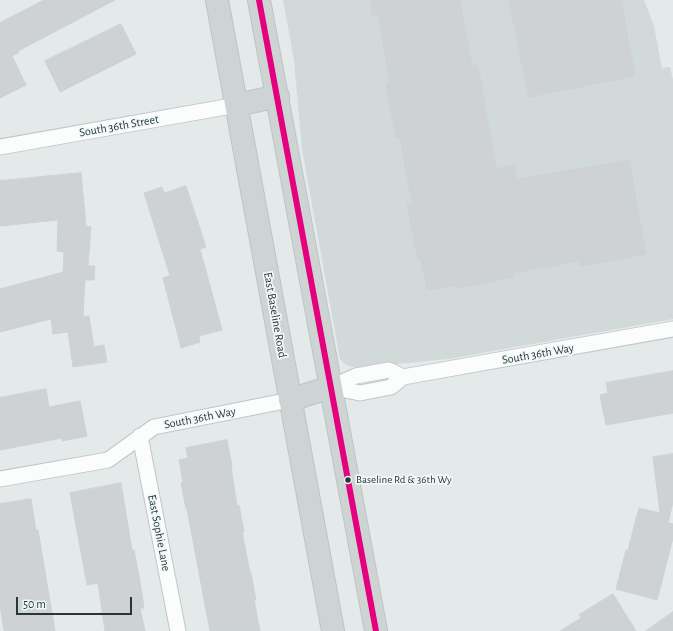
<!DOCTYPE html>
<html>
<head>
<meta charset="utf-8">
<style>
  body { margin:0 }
  #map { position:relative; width:673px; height:631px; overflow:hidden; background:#e4e9e9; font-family:"Alegreya Sans",sans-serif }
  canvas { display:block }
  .scale { position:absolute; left:16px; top:597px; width:116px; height:18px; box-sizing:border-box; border:2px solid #24383a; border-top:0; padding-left:5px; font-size:12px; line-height:14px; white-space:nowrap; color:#24383a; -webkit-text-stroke:3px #f2f8f7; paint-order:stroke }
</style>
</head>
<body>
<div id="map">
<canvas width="673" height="631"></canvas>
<div class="scale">50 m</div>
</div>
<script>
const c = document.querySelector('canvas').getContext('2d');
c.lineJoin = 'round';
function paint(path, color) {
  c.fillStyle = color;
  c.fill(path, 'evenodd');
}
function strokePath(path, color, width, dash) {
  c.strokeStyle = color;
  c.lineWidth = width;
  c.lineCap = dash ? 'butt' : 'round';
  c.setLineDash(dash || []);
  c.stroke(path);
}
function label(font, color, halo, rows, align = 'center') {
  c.font = font + ' "Alegreya Sans",sans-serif';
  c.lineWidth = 3.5;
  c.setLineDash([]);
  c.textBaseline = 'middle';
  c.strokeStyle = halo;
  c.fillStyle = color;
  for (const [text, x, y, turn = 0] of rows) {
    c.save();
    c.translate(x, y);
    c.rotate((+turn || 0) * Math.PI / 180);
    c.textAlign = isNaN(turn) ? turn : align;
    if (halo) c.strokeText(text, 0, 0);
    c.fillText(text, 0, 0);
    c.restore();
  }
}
paint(new Path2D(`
  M 283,0 L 644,0 L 654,26 L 662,68 L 670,67 L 673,80 L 673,319 L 448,359 L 356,368 L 346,365 L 340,359 L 302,149 L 294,60 Z`), '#d2dad9');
const building = new Path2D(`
  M 44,0 L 115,0 L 18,51 L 18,53 L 12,56 L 26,85 L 0,98 L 0,23 Z
  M 370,0 L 460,0 L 472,66 L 478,65 L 496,169 L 514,165 L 517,179 L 629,160 L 646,254 L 580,266 L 579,261 L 513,273 L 514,277 L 458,288 L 458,285 L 427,290 L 421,260 L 418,260 L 407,205 L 412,204 L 400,137 L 396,138 L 386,83 L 390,82 L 378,15 L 373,16 Z
  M 509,0 L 621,0 L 635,76 L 529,97 Z
  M 121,24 L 136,54 L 60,92 L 45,61 Z
  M 81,173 L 86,226 L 91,227 L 88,266 L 95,266 L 94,280 L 85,280 L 83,317 L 89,316 L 94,347 L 104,345 L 107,362 L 73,367 L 68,332 L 53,334 L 51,319 L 0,332 L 0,289 L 63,272 L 64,252 L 57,251 L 58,220 L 0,226 L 0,181 Z
  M 186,186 L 206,247 L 200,249 L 222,330 L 199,336 L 200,342 L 181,348 L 163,278 L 170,276 L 144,193 L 162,187 L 164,193 Z
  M 673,371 L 673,413 L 606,425 L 600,395 L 608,393 L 606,383 Z
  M 46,389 L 49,407 L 80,401 L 87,436 L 62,441 L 62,438 L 0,450 L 0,398 Z
  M 227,440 L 232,466 L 231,466 L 237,506 L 239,505 L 244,532 L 242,532 L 250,573 L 251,573 L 256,600 L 254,600 L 260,631 L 210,631 L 187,509 L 186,509 L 181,483 L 183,482 L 179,460 L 188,458 L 186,448 Z
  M 673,454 L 673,502 L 668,523 L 673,524 L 673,538 L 657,600 L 616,589 L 626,550 L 628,550 L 639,508 L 660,513 L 653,457 Z
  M 121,483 L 132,550 L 134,550 L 140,581 L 144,608 L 140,608 L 145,631 L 105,631 L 98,583 L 87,585 L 70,493 Z
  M 31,499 L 36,530 L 38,530 L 55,631 L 4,631 L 0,606 L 0,504 Z
  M 613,594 L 636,631 L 560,631 L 581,618 L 579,615 Z
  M 673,612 L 673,631 L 646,631 Z`);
paint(building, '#ced2d2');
strokePath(building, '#cdd2d2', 1);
const minor = new Path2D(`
  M 0,147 L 237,105
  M 331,387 L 360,393 L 391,387 L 403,377 L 673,329
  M 331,387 L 356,376 L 389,370 L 403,377
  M 140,436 L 178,631
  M 0,479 L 108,460 L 154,427 L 290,400`);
const primary = new Path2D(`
  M 217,0 L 333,631
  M 259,0 L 376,631
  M 237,105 L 278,96
  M 290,400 L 331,387`);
strokePath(minor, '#c1c6c6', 17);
strokePath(primary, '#bdc4c4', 24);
strokePath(minor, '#fbfcfc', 15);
strokePath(primary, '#ced4d4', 22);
strokePath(new Path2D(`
  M 259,0 L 376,631`), '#e5007d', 6);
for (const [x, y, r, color] of [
  [348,480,3.5,"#24383a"]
]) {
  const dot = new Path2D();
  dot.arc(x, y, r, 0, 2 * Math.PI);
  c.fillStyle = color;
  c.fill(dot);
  strokePath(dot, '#f2f8f7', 1.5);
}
label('11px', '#24383a', '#f2f8f7', [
  ["Baseline Rd & 36th Wy",356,480]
], 'left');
label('12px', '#24383a', '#f2f8f7', [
  ["South 36th Street",119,126,-10],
  ["East Baseline Road",275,315,80],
  ["South 36th Way",538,354,-10],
  ["South 36th Way",200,418,-11],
  ["East Sophie Lane",159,533,79]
]);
</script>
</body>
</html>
